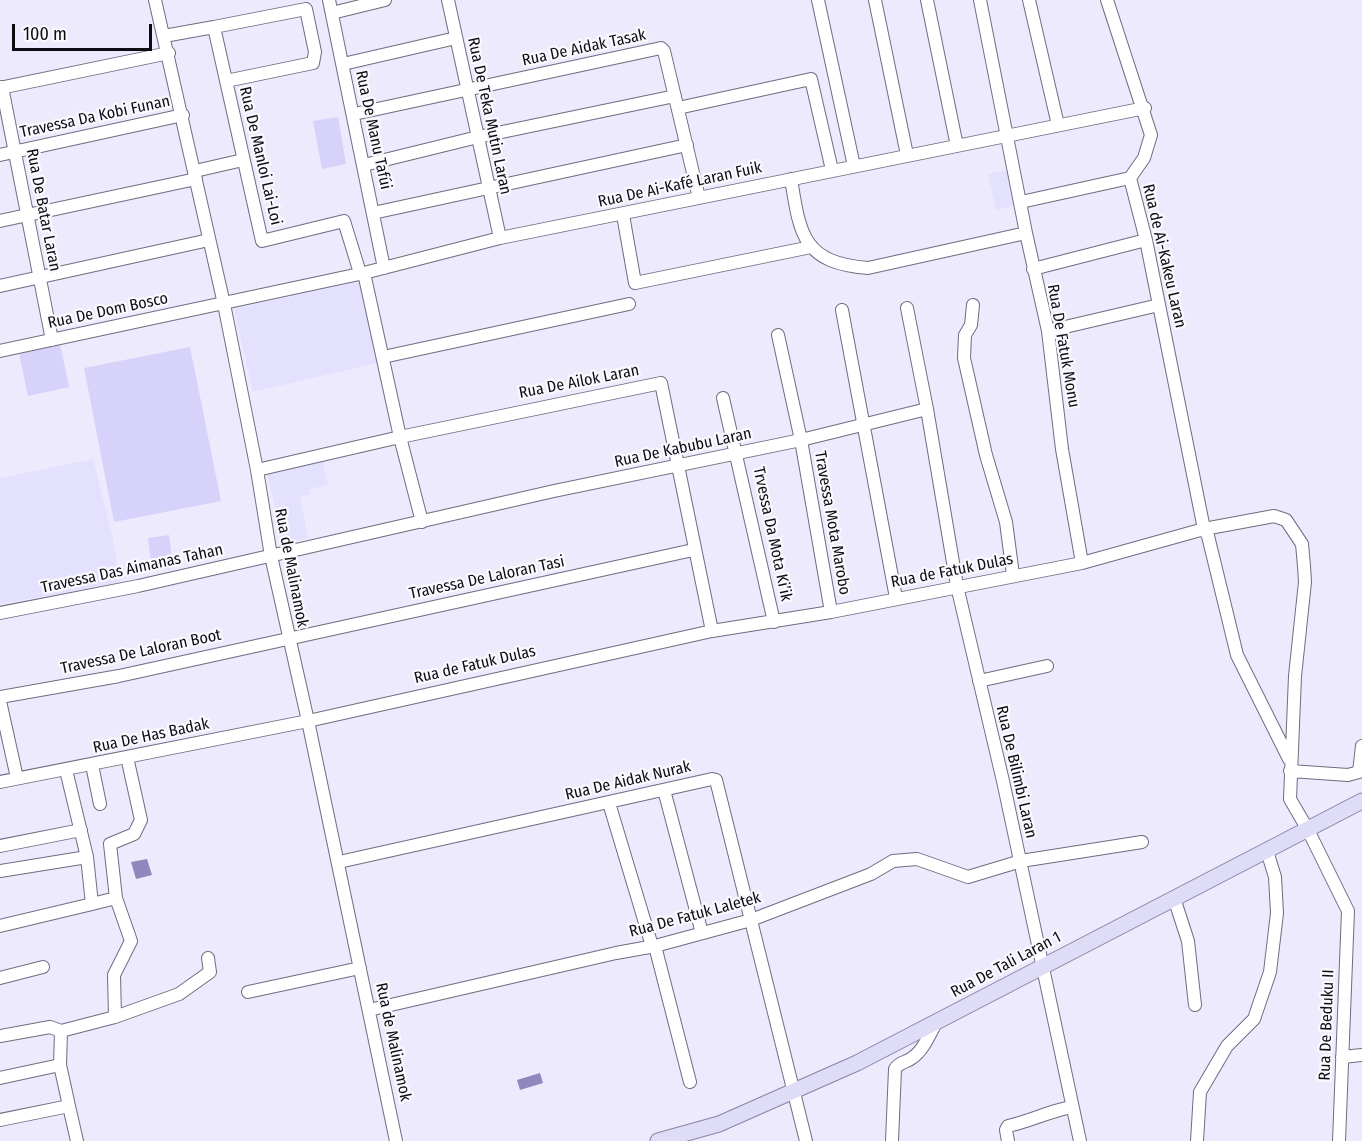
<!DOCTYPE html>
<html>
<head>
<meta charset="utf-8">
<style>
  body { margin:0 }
  #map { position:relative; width:1362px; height:1141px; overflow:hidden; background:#eceafc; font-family:"Fira Sans Condensed",sans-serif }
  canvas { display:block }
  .scale { position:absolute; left:12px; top:24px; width:140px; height:27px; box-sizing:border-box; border:3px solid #0d0c13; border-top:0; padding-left:8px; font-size:18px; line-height:21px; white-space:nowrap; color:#0d0c13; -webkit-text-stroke:4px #faf9fe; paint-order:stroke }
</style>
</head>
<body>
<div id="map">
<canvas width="1362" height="1141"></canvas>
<div class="scale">100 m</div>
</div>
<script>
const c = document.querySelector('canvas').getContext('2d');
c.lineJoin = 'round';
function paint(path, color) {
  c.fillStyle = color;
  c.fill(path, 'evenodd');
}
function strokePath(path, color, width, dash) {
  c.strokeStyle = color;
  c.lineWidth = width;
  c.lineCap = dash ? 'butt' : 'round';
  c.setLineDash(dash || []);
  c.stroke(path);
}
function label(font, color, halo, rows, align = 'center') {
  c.font = font + ' "Fira Sans Condensed",sans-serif';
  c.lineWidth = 4.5;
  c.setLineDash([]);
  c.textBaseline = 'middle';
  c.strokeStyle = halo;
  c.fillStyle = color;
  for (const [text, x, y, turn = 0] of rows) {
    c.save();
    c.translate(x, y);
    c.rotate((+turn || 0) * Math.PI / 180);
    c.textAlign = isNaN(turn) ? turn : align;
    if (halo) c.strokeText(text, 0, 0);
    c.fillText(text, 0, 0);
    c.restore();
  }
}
paint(new Path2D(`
  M 1008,170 L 1017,205 L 996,210 L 988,174 Z
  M 361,281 L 380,362 L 253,392 L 234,309 Z
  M 322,458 L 328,485 L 309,489 L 310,494 L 300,497 L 308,538 L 284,543 L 266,470 Z
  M 93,459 L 112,534 L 120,583 L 0,604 L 0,478 Z`), '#e3e1fe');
paint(new Path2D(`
  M 338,117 L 346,164 L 322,169 L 313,121 Z
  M 60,344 L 69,387 L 28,396 L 19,353 Z
  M 190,347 L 221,501 L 114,522 L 84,368 Z
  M 169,535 L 173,568 L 152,571 L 148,538 Z`), '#d6d2fa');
paint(new Path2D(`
  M 147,859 L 152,875 L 136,879 L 131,862 Z
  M 540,1073 L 543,1083 L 520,1090 L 517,1080 Z`), '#8e88bd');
const minor = new Path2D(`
  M 155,0 L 224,304 L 257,470 L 271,556 L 308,721 L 396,1141
  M 329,0 L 384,268
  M 448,0 L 500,238
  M 818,0 L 854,166
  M 875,0 L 907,155
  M 927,0 L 957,146
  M 980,0 L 1026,233 L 1048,331 L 1062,449 L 1082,563
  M 1029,0 L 1058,125
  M 1107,0 L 1151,135 L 1144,158 L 1130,178 L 1146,240 L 1204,529 L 1208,536 L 1237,655 L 1289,759
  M 332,13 L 385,0
  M 214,27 L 306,9 L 315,52 L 313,63 L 226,81
  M 164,36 L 214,27 L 262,241 L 344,221 L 360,273
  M 343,64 L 456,38
  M 2,87 L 52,340
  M 0,88 L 169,53
  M 678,108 L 811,79 L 832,170
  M 354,114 L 661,48 L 664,51 L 699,198
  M 0,155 L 183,115
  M 364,165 L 478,137 L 675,96
  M 195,171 L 243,160
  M 791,179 C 800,235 803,263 868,268 L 1026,233
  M 1021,202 L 1130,178
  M 373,213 L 687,145
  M 623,215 L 635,283 L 811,247
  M 0,221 L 196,179
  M 1033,269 L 1146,240
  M 364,273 L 400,437 L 422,522
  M 0,286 L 209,240
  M 973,305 L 971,325 L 965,335 L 964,358 L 986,455 L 1006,522 L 1013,575
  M 907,308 L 927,409
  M 842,310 L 896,598
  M 1048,331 L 1159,305
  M 778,335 L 801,440 L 831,612
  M 0,351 L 364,273 L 500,238 L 1145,108
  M 383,357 L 629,304
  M 723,398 L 774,622
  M 257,470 L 400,437 L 661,383 L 712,631
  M 0,613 L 138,586 L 554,491 L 801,440 L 927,409 L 957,586 L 1003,781 L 1080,1141
  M 979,681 L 1047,666
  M 0,697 L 119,676 L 693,550
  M 0,701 L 17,778
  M 92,765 L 100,804
  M 1290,771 L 1348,775 L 1359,772 L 1362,746
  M 0,782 L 308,721 L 712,631 L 831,612 L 1082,563 L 1204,529 L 1274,516 L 1286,520 L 1302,544 L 1304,566 L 1305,582 L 1295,676 L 1290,799 L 1308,830 L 1348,911 L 1339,1141
  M 664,790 L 702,933
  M 609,803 L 652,946
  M 0,846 L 81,830
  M 339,862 L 712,779 L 716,780 L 806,1141
  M 0,871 L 87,857
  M 116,898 L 110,844 L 134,834 L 141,820 L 127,757
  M 1174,898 L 1188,941 L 1195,1005
  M 0,926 L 92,904
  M 655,946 L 690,1082
  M 0,978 L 43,967
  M 248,992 L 360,968
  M 369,1010 L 616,953 L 655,946 L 751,920 L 871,874 L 893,861 L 917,859 L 968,877 L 1021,861 L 1142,842
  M 115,1017 L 179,994 L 210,972 L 208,958
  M 0,1036 L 50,1027 L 61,1031
  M 1342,1057 L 1362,1055
  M 0,1078 L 60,1065
  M 69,1106 L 77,1141
  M 0,1120 L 69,1106 L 60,1065 L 61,1031 L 115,1017 L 114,975 L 131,941 L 116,898 L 92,904 L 87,857 L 66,770
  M 892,1141 L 895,1069 C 900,1061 906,1063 912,1058 C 924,1050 930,1033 937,1021
  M 1008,1141 L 1006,1130 L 1008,1126 C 1031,1121 1049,1111 1072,1107
  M 1197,1141 L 1200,1092 L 1227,1046 L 1254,1019 L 1270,972 L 1277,913 L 1275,877 L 1267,851`);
const major = new Path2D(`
  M 658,1141 L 719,1124 L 857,1063 L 1362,801`);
strokePath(minor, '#6e6d80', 14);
strokePath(major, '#8784a5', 17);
strokePath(minor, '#fff', 12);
strokePath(major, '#dfdcf8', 15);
label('16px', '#0d0c13', '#faf9fe', [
  ["Rua De Aidak Tasak",584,48,-12],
  ["Rua De Teka Mutin Laran",489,116,78],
  ["Travessa Da Kobi Funan",95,117,-12],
  ["Rua De Manu Tafúi",373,130,78],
  ["Rua De Manloi Lai-Loi",260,156,77],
  ["Rua De Ai-Kafé Laran Fuik",680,185,-12],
  ["Rua De Batar Laran",43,210,79],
  ["Rua de Ai-Kakeu Laran",1164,256,77],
  ["Rua De Dom Bosco",108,311,-12],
  ["Rua De Fatuk Monu",1063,346,80],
  ["Rua De Ailok Laran",579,382,-11],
  ["Rua De Kabubu Laran",683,448,-12],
  ["Travessa Mota Marobo",832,523,80],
  ["Trvessa Da Mota Ki’ik",772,534,78],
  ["Rua de Malinamok",291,568,79],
  ["Travessa Das Aimanas Tahan",132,569,-12],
  ["Rua de Fatuk Dulas",952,571,-11],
  ["Travessa De Laloran Tasi",487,578,-12],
  ["Travessa De Laloran Boot",141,652,-12],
  ["Rua de Fatuk Dulas",475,665,-13],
  ["Rua De Has Badak",151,736,-12],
  ["Rua De Bilimbi Laran",1016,772,77],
  ["Rua De Aidak Nurak",628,781,-13],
  ["Rua De Fatuk Laletek",695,915,-15],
  ["Rua De Tali Laran 1",1006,965,-28],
  ["Rua De Beduku II",1327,1025,-88],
  ["Rua de Malinamok",393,1042,78]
]);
</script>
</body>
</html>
